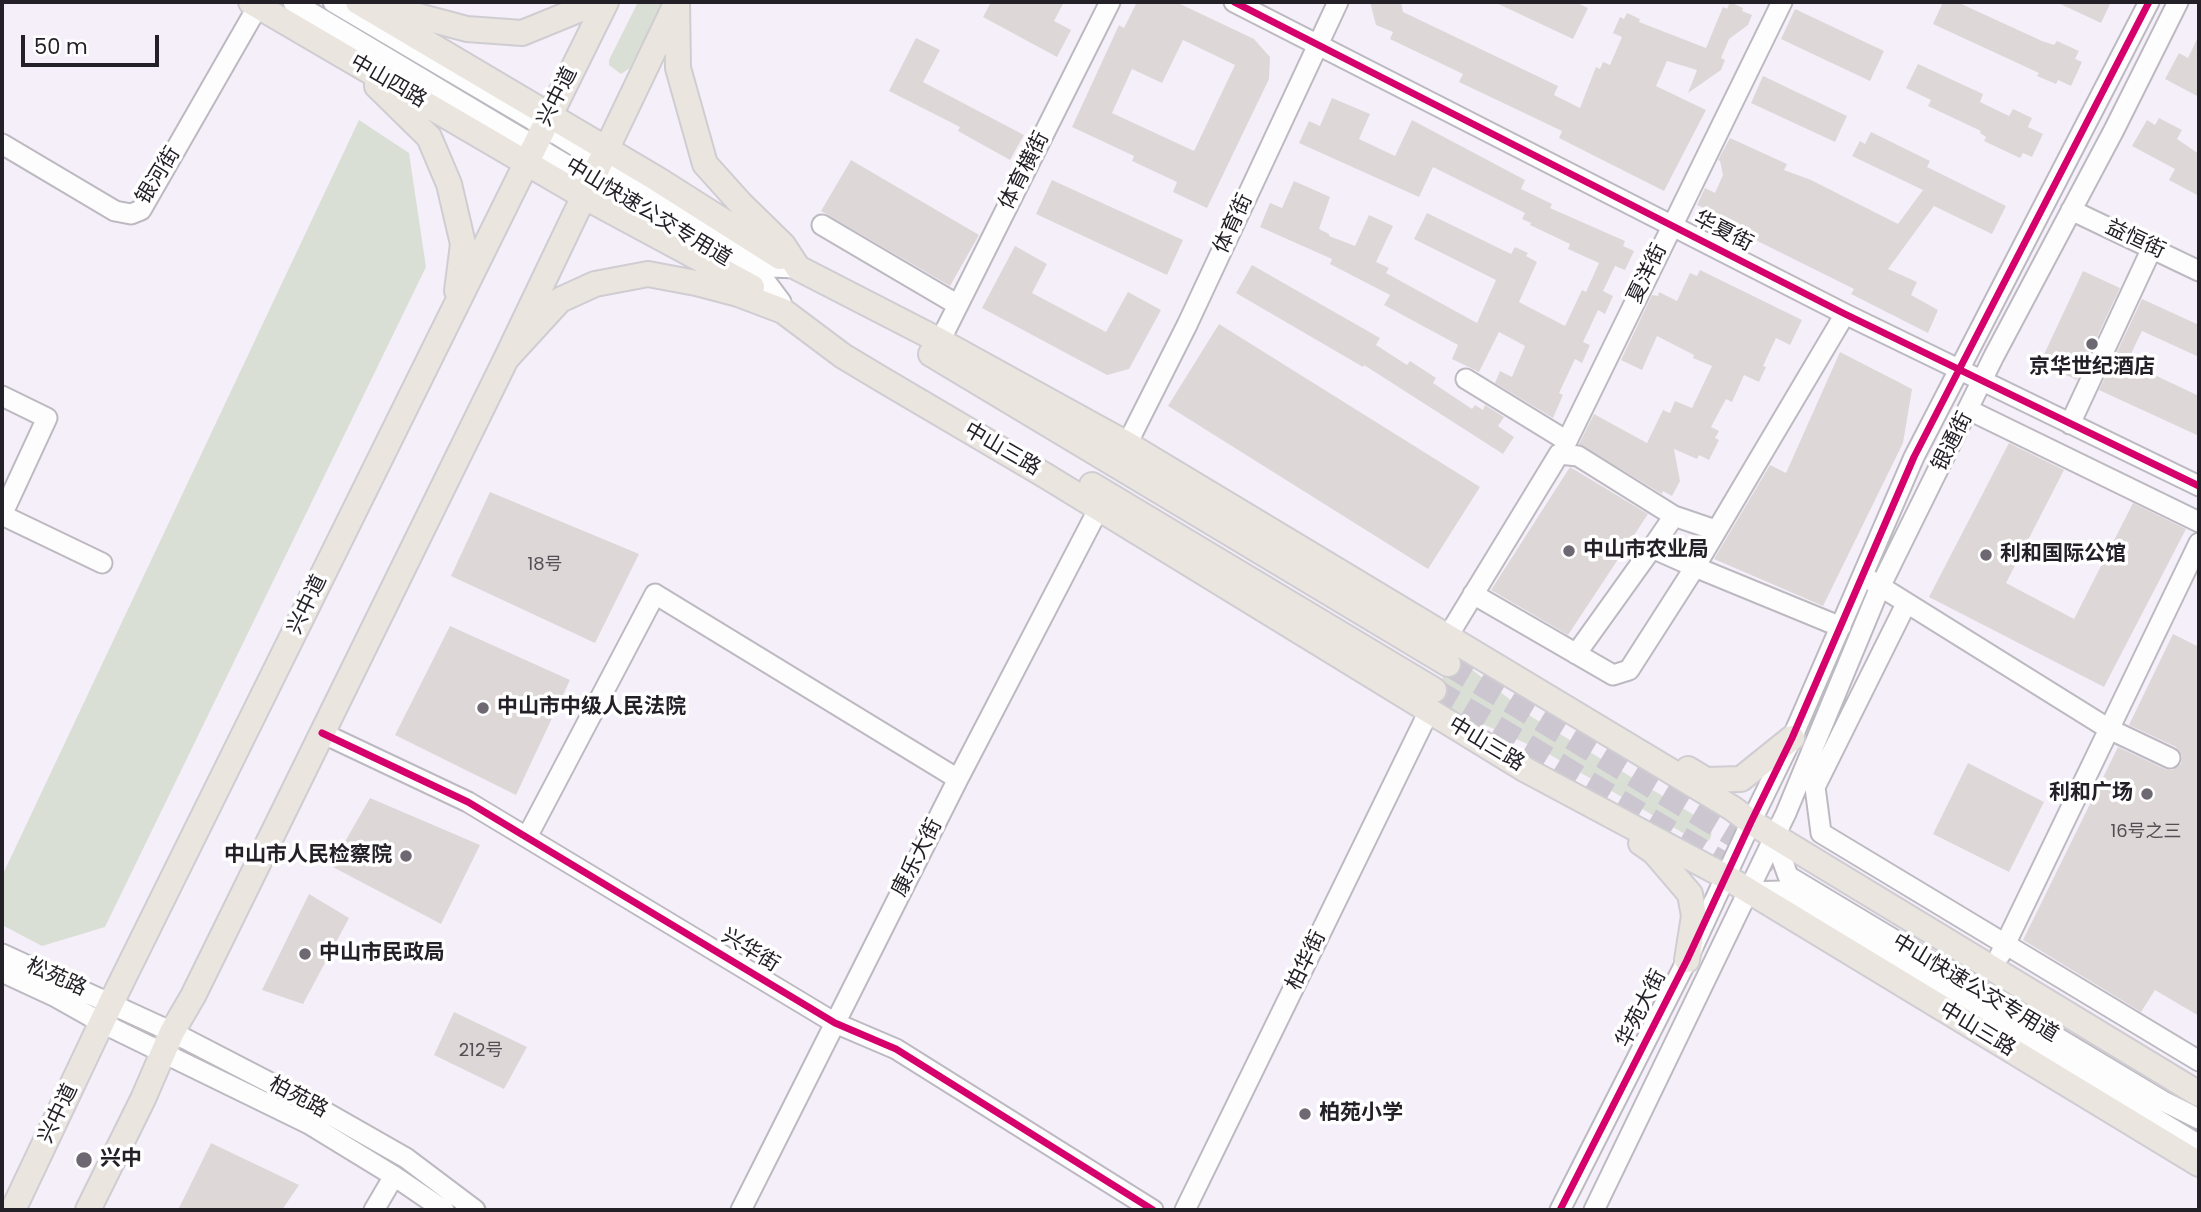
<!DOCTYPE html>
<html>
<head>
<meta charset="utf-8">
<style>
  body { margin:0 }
  #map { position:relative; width:2201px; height:1212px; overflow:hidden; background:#f5effa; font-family:Poppins,sans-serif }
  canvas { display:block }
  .frame { position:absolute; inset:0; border:4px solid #242027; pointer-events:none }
  .scale { position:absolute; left:21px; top:35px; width:138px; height:32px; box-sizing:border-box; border:4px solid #242027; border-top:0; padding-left:9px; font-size:21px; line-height:24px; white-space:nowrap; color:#242027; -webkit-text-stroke:5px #fff; paint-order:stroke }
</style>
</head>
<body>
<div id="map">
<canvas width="2201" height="1212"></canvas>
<div class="frame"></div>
<div class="scale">50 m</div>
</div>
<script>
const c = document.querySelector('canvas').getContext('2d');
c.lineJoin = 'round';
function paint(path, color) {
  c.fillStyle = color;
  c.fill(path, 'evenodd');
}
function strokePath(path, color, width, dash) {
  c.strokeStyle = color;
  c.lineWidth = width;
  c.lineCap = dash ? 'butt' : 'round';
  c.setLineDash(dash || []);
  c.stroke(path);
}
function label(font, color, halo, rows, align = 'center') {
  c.font = font + ' Poppins,"Noto Sans SC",sans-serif';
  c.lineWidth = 7;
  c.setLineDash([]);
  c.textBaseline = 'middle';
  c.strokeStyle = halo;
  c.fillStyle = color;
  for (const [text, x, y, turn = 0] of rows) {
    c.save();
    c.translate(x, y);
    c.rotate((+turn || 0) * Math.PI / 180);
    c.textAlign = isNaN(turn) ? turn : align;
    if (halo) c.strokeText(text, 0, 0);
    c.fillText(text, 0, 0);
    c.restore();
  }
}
paint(new Path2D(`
  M 638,2 L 663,2 L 630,68 L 621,74 L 609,65 L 609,60 Z
  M 359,120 L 409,153 L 426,267 L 105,927 L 42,946 L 2,925 L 2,876 Z
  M 1455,656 L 1532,717 L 1709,824 C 1713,833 1713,843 1700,843 L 1547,753 L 1430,700 Z`), '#dadfd6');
paint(new Path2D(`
  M 991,2 L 1064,2 L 1054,21 L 1071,30 L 1057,57 L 983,17 Z
  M 1137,2 L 1176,2 L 1254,39 L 1270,57 L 1269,79 L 1207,208 L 1173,192 L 1177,182 L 1132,161 L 1134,156 L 1072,127 L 1119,25 L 1124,28 ZM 1183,40 L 1235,65 L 1194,151 L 1112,113 L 1132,69 L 1162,83 Z
  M 1370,2 L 1401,2 L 1403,12 L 1558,86 L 1554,95 L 1580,108 L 1596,67 L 1600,69 L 1603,62 L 1610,65 L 1622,37 L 1613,33 L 1620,17 L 1624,19 L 1627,13 L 1640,19 L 1639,22 L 1706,48 L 1723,7 L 1727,9 L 1730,2 L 1743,8 L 1742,11 L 1752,15 L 1748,25 L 1729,39 L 1721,58 L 1725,60 L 1721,70 L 1688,93 L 1697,70 L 1667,61 L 1656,86 L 1706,110 L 1664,191 L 1559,138 L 1562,131 L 1459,82 L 1463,74 L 1390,39 L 1393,32 L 1376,25 Z
  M 1494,2 L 1575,2 L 1588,8 L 1573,39 Z
  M 1943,2 L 1957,2 L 2042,41 L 2054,45 L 2057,41 L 2079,51 L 2075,59 L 2082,62 L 2071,86 L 2058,80 L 2056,84 L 2037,76 L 2039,73 L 1933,24 Z
  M 2056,2 L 2111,2 L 2101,23 Z
  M 1795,9 L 1884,51 L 1870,81 L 1781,39 Z
  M 2199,35 L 2199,97 L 2165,79 L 2179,53 L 2188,58 Z
  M 916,38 L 940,50 L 923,82 L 1024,135 L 1010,160 L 958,131 L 960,127 L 889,91 Z
  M 1918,64 L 1983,94 L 1980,102 L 2009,116 L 2013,109 L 2032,118 L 2028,127 L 2043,134 L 2032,157 L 2023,153 L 2020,158 L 1984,141 L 1986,137 L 1980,133 L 1981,131 L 1928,106 L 1931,100 L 1906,88 Z
  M 1763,76 L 1847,116 L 1835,142 L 1751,103 Z
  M 1332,98 L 1370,114 L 1359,139 L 1395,156 L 1412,120 L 1525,180 L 1521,189 L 1552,204 L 1550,208 L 1625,241 L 1623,246 L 1634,251 L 1625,270 L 1615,266 L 1603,291 L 1613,296 L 1605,314 L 1598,310 L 1583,342 L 1590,345 L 1582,363 L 1575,359 L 1559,393 L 1563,395 L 1553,418 L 1495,383 L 1500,371 L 1512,377 L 1525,346 L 1499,332 L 1479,372 L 1452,359 L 1458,345 L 1384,305 L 1390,295 L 1330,264 L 1332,259 L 1260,227 L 1270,203 L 1282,208 L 1294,181 L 1330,197 L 1319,229 L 1329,234 L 1329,236 L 1355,246 L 1369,215 L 1393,226 L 1376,262 L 1389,268 L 1386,273 L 1477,323 L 1496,280 L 1414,239 L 1427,213 L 1511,254 L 1515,247 L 1528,253 L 1526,256 L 1537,262 L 1519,302 L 1565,326 L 1582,290 L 1586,292 L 1599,263 L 1568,249 L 1570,244 L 1530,225 L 1531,223 L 1522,219 L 1525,213 L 1433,167 L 1419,197 L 1299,143 L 1309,121 L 1320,126 Z
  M 2159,118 L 2182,130 L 2177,139 L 2199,154 L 2199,196 L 2169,180 L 2175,169 L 2132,146 L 2147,120 L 2155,125 Z
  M 1871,132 L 1930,161 L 1927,167 L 2006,206 L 1992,234 L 1934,206 L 1888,269 L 1917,282 L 1911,295 L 1938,310 L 1928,333 L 1851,294 L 1854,289 L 1705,215 L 1708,210 L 1697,205 L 1705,188 L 1715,193 L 1723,175 L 1720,161 L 1718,160 L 1730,138 L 1787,164 L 1784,170 L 1811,180 L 1898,224 L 1923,190 L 1852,156 L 1860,141 L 1865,144 Z
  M 851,160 L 979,235 L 950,286 L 821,211 Z
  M 1052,180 L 1183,240 L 1167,275 L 1036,214 Z
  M 1015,246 L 1047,264 L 1032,293 L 1106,332 L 1128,292 L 1161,310 L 1129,369 L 1107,375 L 982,308 Z
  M 1252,265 L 1380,338 L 1376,345 L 1407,365 L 1410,361 L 1436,378 L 1433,383 L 1472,409 L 1475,405 L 1483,410 L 1485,405 L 1504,417 L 1498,426 L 1514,437 L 1503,454 L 1364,365 L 1363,367 L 1236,293 Z
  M 1700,270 L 1802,320 L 1790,345 L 1776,338 L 1763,366 L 1766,367 L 1759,382 L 1744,375 L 1732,402 L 1726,399 L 1711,427 L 1719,431 L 1715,438 L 1719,440 L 1709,460 L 1699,455 L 1697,459 L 1674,449 L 1680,481 L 1672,496 L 1663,491 L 1662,494 L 1579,444 L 1594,414 L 1647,443 L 1663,410 L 1670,413 L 1675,401 L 1692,408 L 1712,366 L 1693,358 L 1694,355 L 1657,336 L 1642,370 L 1621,360 L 1652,295 L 1658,296 L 1659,292 L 1677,301 L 1690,273 L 1697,276 Z
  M 2083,271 L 2120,288 L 2077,380 L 2040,363 Z
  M 2142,299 L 2199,325 L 2199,357 L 2142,331 L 2127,362 L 2199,396 L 2199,436 L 2099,390 Z
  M 1219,324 L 1480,487 L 1428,569 L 1168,406 Z
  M 1840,352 L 1912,389 L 1903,443 L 1823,606 L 1714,559 L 1770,465 L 1786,473 Z
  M 2009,443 L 2064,470 L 2006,583 L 2074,619 L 2133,503 L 2186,529 L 2104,687 L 1929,597 Z
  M 1570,467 L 1648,514 L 1568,635 L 1491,590 Z
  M 490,492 L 639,554 L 595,643 L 451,576 Z
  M 450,626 L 570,680 L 516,795 L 395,735 Z
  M 2173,634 L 2199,647 L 2199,1016 L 2155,990 L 2141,1012 L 2023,940 L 2118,747 L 2165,769 L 2172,770 L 2181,764 L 2182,756 L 2176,747 L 2129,725 Z
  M 1968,763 L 2044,802 L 2009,872 L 1933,834 Z
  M 370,798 L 480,845 L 441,924 L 331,866 Z
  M 309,894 L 349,918 L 303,1004 L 262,990 Z
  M 454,1012 L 527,1047 L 504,1089 L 434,1055 Z
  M 211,1143 L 299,1185 L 282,1210 L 178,1210 Z`), '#ded7d7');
strokePath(new Path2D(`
  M 1448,664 L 1785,866
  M 1434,690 L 1727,866`), '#cbc6d0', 24, [24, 12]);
const minor = new Path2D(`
  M 293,2 C 450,95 607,190 766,282 L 781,302
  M 333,2 L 543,126 L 772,267 L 797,268
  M 1234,2 L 1845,314 L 2199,486
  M 2,144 L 115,211 L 131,214 L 141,210 L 258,6
  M 2071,210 L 2199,271
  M 822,225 L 958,305
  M 940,341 L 1110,2
  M 1466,379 L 1567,441 L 1782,2
  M 2,396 L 47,418 L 2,515
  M 1969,410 L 2199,522
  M 2070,424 L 2152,248
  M 1127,444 L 1187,325 L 1338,2
  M 2,515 L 102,563
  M 1652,548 L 1674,516
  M 1870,580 L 2109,729 L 2170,758
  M 1473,594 L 1613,675 L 1629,670 L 1695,567 L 1652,548 L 1576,654
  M 1906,604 L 1815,787 L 1821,833 L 2199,1061
  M 1841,627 L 1695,567 L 1845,314
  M 1448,636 L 1559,454 L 1578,456 L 1674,516 L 1715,530
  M 322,733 L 468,802 L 835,1023 L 896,1049 L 1153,1210
  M 527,837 L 655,594 L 958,779
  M 1774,837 L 1788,876 L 2163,1101 L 2199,1119
  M 1749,892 L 1780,891 L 2199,1145
  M 2,954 L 172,1032 L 313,1105 L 406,1158 L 475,1210
  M 2000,955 L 2199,543
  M 2,972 L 54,996 L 102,1023 L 309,1124 L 394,1176 L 444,1210
  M 374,1210 L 394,1176
  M 741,1210 L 958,779 L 1099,508
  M 1185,1210 L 1429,711
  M 1560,1210 L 1687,960 L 1751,822 L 1792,738 L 1914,457 L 2149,2
  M 1594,1210 L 1786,813 L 1880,587 L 1994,356 L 2114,130 L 2178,2`);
const major = new Path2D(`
  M 251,2 L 583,196 L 752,287
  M 358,2 L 657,179 L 780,257
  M 677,2 L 678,68 L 705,164 L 741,204 L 783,245 L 798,268 L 940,341 L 1127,444 L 1732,808 L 1751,822 L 2199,1094
  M 384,7 L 467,29 L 522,33 L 576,11 L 586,2
  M 377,86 L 429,137 L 449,184 L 463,244 L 457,291
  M 931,354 L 1448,664
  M 506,359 L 560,300 L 595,284 L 648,274 L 696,283 L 738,294 L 783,311 L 843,356 L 883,380 L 1046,476 L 1526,770 L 1726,877 L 2199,1164
  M 1092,485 L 1434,690
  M 1688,769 L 1706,780 L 1741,779 L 1792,738
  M 1641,843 L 1654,852 L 1690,894 L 1694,916 L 1687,960
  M 13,1210 L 111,1003 L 606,2
  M 88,1210 L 143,1099 L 172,1032 L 193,996 L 506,359 L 675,6`);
strokePath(minor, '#bdb9c1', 23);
strokePath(major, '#cfcdd2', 28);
strokePath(minor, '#fefdfe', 19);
strokePath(major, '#eae5df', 24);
strokePath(new Path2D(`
  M 1234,2 L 1845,314 L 2199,486
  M 322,733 L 468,802 L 835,1023 L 896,1049 L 1153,1210
  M 1560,1210 L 1687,960 L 1751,822 L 1792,738 L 1914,457 L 2149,2`), '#d6006c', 7);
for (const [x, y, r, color] of [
  [2092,344,7,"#6d6871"],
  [1569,551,7,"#6d6871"],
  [1986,555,7,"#6d6871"],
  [483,708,7,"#6d6871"],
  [2147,794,7,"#6d6871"],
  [406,856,7,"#6d6871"],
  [305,954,7,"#6d6871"],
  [1305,1114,7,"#6d6871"],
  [84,1160,9,"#6d6871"]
]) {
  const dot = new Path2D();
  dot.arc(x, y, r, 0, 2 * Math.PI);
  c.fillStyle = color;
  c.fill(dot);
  strokePath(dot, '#fff', 2.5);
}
label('18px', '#524e53', null, [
  ["18号",545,565],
  ["16号之三",2146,832],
  ["212号",481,1051]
]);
label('21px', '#242027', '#fff', [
  ["中山四路",388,82,30],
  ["兴中道",558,97,-63],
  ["体育横街",1025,171,-63],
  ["银河街",159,176,-58],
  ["中山快速公交专用道",648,213,31],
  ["体育街",1234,224,-65],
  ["华夏街",1723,232,27],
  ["益恒街",2135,240,25],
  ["夏洋街",1648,274,-64],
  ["银通街",1953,442,-63],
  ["中山三路",1002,450,30],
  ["兴中道",308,605,-64],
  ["中山三路",1486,745,31],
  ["康乐大街",918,858,-63],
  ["兴华街",750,951,31],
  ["柏华街",1307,961,-64],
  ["松苑路",56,978,24],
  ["中山快速公交专用道",1975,989,31],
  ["华苑大街",1642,1009,-63],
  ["中山三路",1977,1030,31],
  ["柏苑路",298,1098,28],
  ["兴中道",59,1114,-64]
]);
label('bold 21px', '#242027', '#fff', [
  ["京华世纪酒店",2092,368,"center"],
  ["中山市农业局",1583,551],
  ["利和国际公馆",2000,555],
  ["中山市中级人民法院",497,708],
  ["利和广场",2133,794,"right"],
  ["中山市人民检察院",392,856,"right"],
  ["中山市民政局",319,954],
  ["柏苑小学",1319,1114],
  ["兴中",100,1160]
], 'left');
</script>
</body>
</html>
